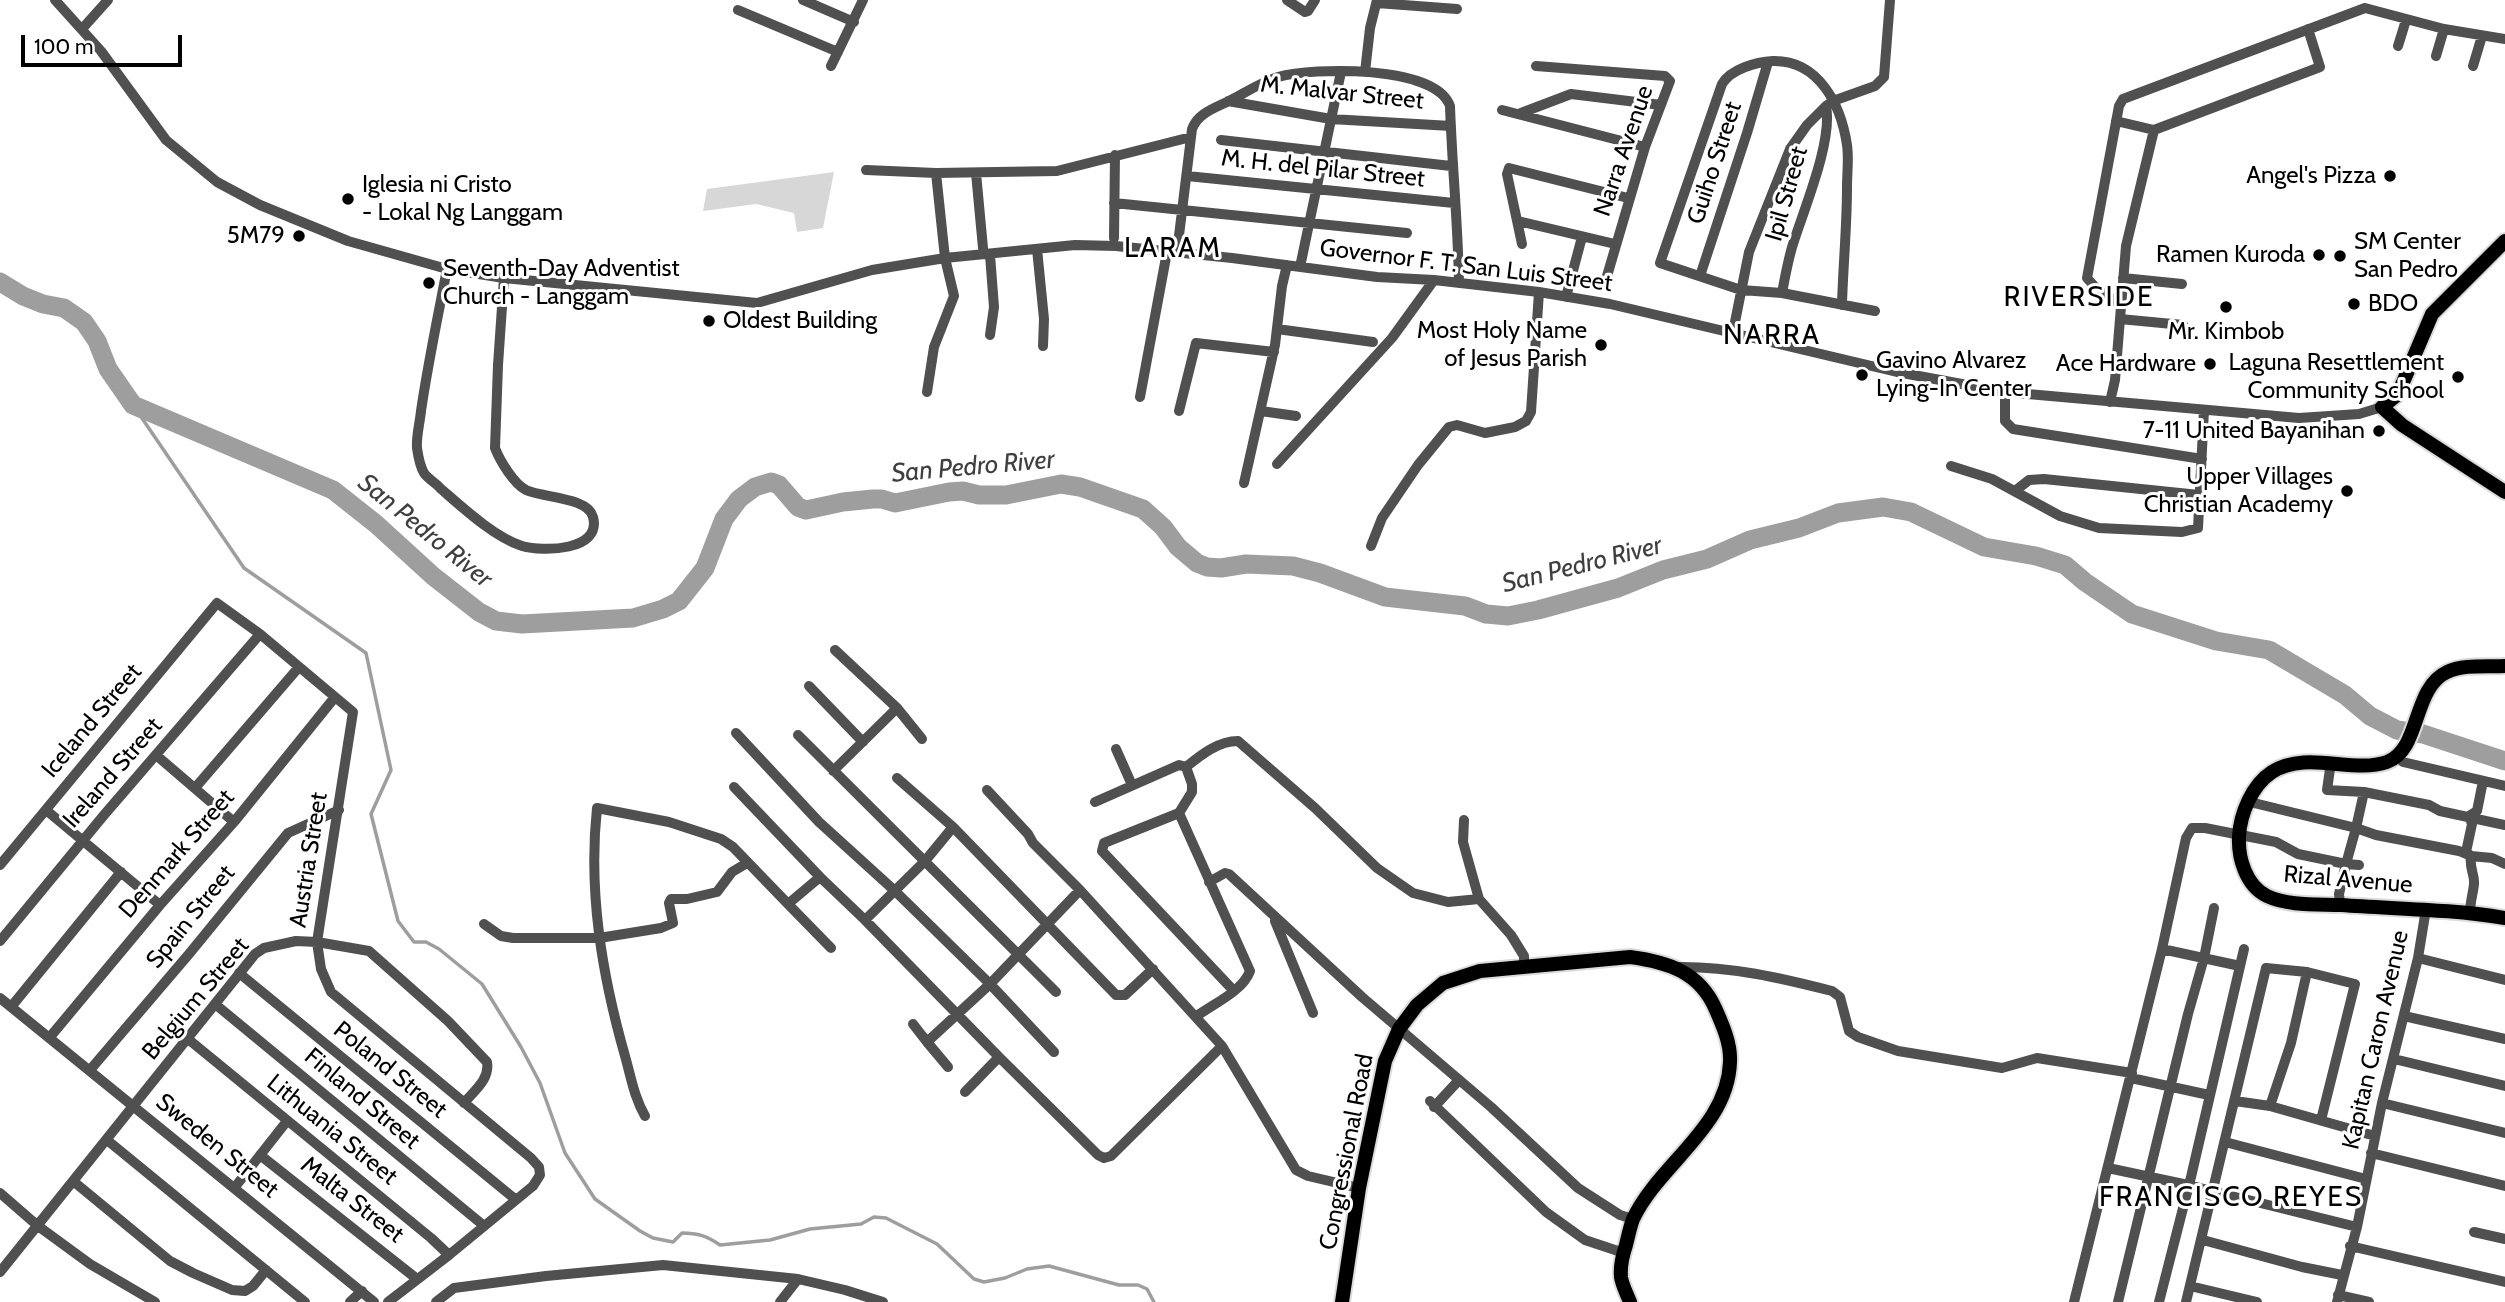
<!DOCTYPE html>
<html>
<head>
<meta charset="utf-8">
<style>
  body { margin:0 }
  #map { position:relative; width:2505px; height:1302px; overflow:hidden; background:#fff; font-family:Cabin,sans-serif }
  canvas { display:block }
  .scale { position:absolute; left:21px; top:35px; width:161px; height:32px; box-sizing:border-box; border:4px solid #000; border-top:0; padding-left:9px; font-size:21px; line-height:24px; white-space:nowrap; color:#000; -webkit-text-stroke:5px #fff; paint-order:stroke }
</style>
</head>
<body>
<div id="map">
<canvas width="2505" height="1302"></canvas>
<div class="scale">100 m</div>
</div>
<script>
const c = document.querySelector('canvas').getContext('2d');
c.lineJoin = 'round';
function paint(path, color) {
  c.fillStyle = color;
  c.fill(path, 'evenodd');
}
function strokePath(path, color, width, dash) {
  c.strokeStyle = color;
  c.lineWidth = width;
  c.lineCap = dash ? 'butt' : 'round';
  c.setLineDash(dash || []);
  c.stroke(path);
}
function label(font, color, halo, rows, align = 'center') {
  c.font = font + ' Cabin,sans-serif';
  c.lineWidth = 6;
  c.setLineDash([]);
  c.textBaseline = 'middle';
  c.strokeStyle = halo;
  c.fillStyle = color;
  for (const [text, x, y, turn = 0] of rows) {
    c.save();
    c.translate(x, y);
    c.rotate((+turn || 0) * Math.PI / 180);
    c.textAlign = isNaN(turn) ? turn : align;
    if (halo) c.strokeText(text, 0, 0);
    c.fillText(text, 0, 0);
    c.restore();
  }
}
paint(new Path2D(`
  M 834,172 L 823,228 L 797,232 L 794,213 L 756,204 L 703,211 L 707,189 Z`), '#d7d7d7');
strokePath(new Path2D(`
  M 133,405 L 244,568 L 366,653 L 391,770 L 371,814 L 398,921 L 414,942 L 426,942 L 439,949 L 482,984 L 521,1047 L 540,1083 L 565,1153 L 595,1199 L 640,1231 L 653,1238 L 673,1242 L 682,1233 C 698,1233 707,1236 720,1245 L 770,1240 L 810,1229 L 861,1224 L 874,1217 L 886,1218 L 937,1244 L 974,1279 L 984,1282 L 1005,1278 L 1027,1269 L 1049,1266 L 1119,1285 L 1138,1285 L 1147,1289 L 1154,1302`), '#9e9e9e', 3.5);
strokePath(new Path2D(`
  M 0,282 L 23,296 L 43,304 L 64,308 L 84,322 L 97,341 L 108,369 L 133,405 L 333,490 L 376,524 L 433,576 L 479,612 L 496,621 L 522,624 L 633,618 L 663,609 L 679,601 L 705,568 L 724,519 L 739,499 L 755,487 L 771,482 L 779,485 L 798,507 L 806,510 L 843,502 L 873,499 L 882,499 L 895,503 L 949,492 L 963,491 L 979,495 L 1006,495 L 1061,484 L 1080,487 L 1143,509 L 1163,527 L 1178,547 L 1197,563 L 1207,567 L 1221,568 L 1246,564 L 1293,566 L 1320,573 L 1385,597 L 1465,606 L 1486,614 L 1508,616 L 1538,610 L 1618,588 L 1663,570 L 1707,559 L 1750,540 L 1799,528 L 1838,513 L 1883,507 L 1911,512 L 1984,547 L 2036,556 L 2065,565 L 2085,582 L 2132,614 L 2216,641 L 2269,650 L 2345,695 L 2370,716 L 2397,730 L 2423,734 L 2505,761`), '#9e9e9e', 19);
const major = new Path2D(`
  M 2505,241 L 2432,314 L 2401,387 L 2397,395 L 2382,407 L 2402,425 L 2505,492
  M 2505,666 C 2488,667 2463,664 2447,672 C 2412,688 2421,750 2387,762 C 2352,774 2307,750 2272,772 C 2252,785 2240,814 2239,837 C 2238,858 2246,886 2267,896 C 2288,906 2317,904 2341,905 C 2396,909 2450,909 2505,918
  M 1342,1302 L 1359,1188 L 1385,1061 L 1399,1029 L 1417,1005 L 1443,983 L 1480,971 L 1630,957 C 1668,962 1700,972 1716,1010 C 1723,1026 1731,1044 1730,1062 C 1728,1127 1659,1164 1633,1219 C 1630,1227 1628,1237 1626,1245 C 1623,1254 1620,1267 1621,1277 C 1622,1285 1627,1294 1630,1302`);
strokePath(major, '#dbdbdb', 18);
strokePath(new Path2D(`
  M 55,0 L 101,51 L 166,140 L 217,182 L 260,205 L 348,241 L 447,269 L 504,278 L 757,303 L 872,270 L 945,258 L 1075,245 L 1116,246 L 1232,258 L 1377,277 L 1434,280 L 1539,292 L 1610,304 L 1897,372 L 2005,392 L 2299,418 L 2359,414 L 2382,407
  M 803,0 L 854,22
  M 1287,0 L 1305,12 L 1308,11 L 1315,0
  M 1377,3 L 1457,9
  M 738,10 L 838,52
  M 82,29 L 108,0
  M 2398,46 L 2406,20
  M 2436,56 L 2444,29
  M 831,66 L 863,0
  M 1536,66 L 1665,76 L 1670,81 L 1645,147 L 1607,276
  M 2473,66 L 2482,36
  M 1365,72 L 1370,28 L 1377,0
  M 1228,101 L 1331,119 L 1451,126
  M 1502,110 L 1645,147
  M 1521,113 L 1571,94 L 1661,105
  M 2116,121 L 2154,130
  M 1221,140 L 1451,166
  M 866,170 L 936,173 L 1057,171 L 1191,137
  M 976,173 L 983,248
  M 1187,176 L 1454,203
  M 1114,203 L 1407,233
  M 1518,221 L 1615,244
  M 1114,238 L 1115,155
  M 1522,244 L 1507,174 L 1509,168 L 1628,198
  M 1037,249 L 1044,319 L 1043,346
  M 1177,252 L 1192,129 C 1198,113 1215,108 1229,101 C 1245,93 1261,82 1278,77 C 1313,67 1436,65 1450,106 C 1452,165 1458,224 1459,283
  M 990,255 L 994,307 L 990,335
  M 1300,267 L 1341,72
  M 447,269 C 438,316 428,363 421,411 C 420,422 416,437 417,448 C 418,455 421,468 424,473 C 428,479 436,483 440,488 C 462,507 494,537 522,546 C 543,552 602,551 593,517 C 588,497 543,498 526,490 C 514,484 500,461 495,448 L 498,365 L 504,278
  M 1700,276 L 1747,133 L 1768,62
  M 2123,278 L 2182,284
  M 1782,293 C 1785,277 1788,260 1793,244 C 1804,209 1833,141 1826,106
  M 1566,297 L 1582,237
  M 1842,305 C 1843,266 1847,227 1847,187 C 1847,173 1849,158 1847,145 C 1841,105 1819,60 1773,61 C 1756,62 1731,69 1722,84 L 1660,263 L 1741,290 L 1782,293 L 1875,311
  M 2121,305 L 2096,288 L 2087,278 L 2119,106 L 2123,99 L 2365,8 L 2444,29 L 2505,39
  M 2120,319 L 2183,325
  M 1277,329 L 1373,342
  M 1733,332 L 1749,252 L 1790,149 L 1807,125 L 1826,106 L 1833,101 L 1875,86 L 1884,77 L 1890,0
  M 927,392 L 934,347 L 954,296 L 945,258 L 936,173
  M 2005,392 L 2005,421 L 2013,429 L 2202,459
  M 1140,397 L 1167,252
  M 2110,402 L 2115,380 L 2126,246 L 2154,130 L 2320,67 L 2308,29
  M 1179,411 L 1196,343 L 1274,352
  M 1261,411 L 1296,416
  M 1277,464 L 1392,338 L 1434,280
  M 1951,466 L 1992,479 L 2060,516 L 2099,528 L 2182,532 L 2198,528 L 2204,410
  M 1244,483 L 1275,345 L 1282,286 L 1287,265
  M 2015,491 L 2029,480 L 2044,479 L 2199,495
  M 1371,546 L 1382,518 L 1418,465 L 1449,427 L 1457,425 L 1485,433 L 1515,427 L 1526,421 L 1531,412 L 1539,292
  M 835,650 L 897,708 L 922,739
  M 809,686 L 863,742
  M 736,733 L 819,822 L 895,891 L 990,984 L 1054,1052
  M 798,735 L 1056,992
  M 1116,749 L 1132,785
  M 156,755 L 234,822
  M 2397,756 L 2403,762 L 2505,786
  M 1186,767 C 1201,755 1218,741 1238,741 L 1315,808 L 1377,868 L 1413,893 L 1448,902 L 1479,899
  M 2330,769 L 2327,790 L 2364,792 L 2356,828 L 2376,835 L 2459,851 L 2471,856 L 2492,858 L 2505,864
  M 833,771 L 897,708
  M 897,778 L 953,827
  M 734,787 L 820,877
  M 195,788 L 299,667
  M 987,790 L 1028,834 L 1033,843 L 1080,890
  M 2364,792 L 2429,805 L 2440,811 L 2505,825
  M 1095,802 L 1179,765 L 1186,767 L 1192,784 L 1192,792 L 1179,813 L 1104,843 L 1102,851 L 1233,990
  M 46,810 L 160,905
  M 1179,813 L 1250,971 C 1243,991 1213,1004 1197,1016
  M 1464,820 L 1463,842 L 1479,899 L 1511,935 L 1524,956 L 1524,966
  M 0,865 L 217,603 L 260,634 L 353,712 L 317,942 L 321,969 L 331,992 L 531,1158 L 539,1167 L 540,1175 L 533,1186 L 449,1255 L 388,1302
  M 1209,882 L 1225,873 L 1229,874 L 1362,997 L 1491,1107 L 1578,1188 L 1620,1215 L 1633,1219
  M 788,904 L 831,948
  M 2340,905 L 2339,894 L 2346,864 L 2359,865
  M 2470,913 C 2470,902 2473,894 2474,884 C 2475,875 2469,868 2471,856 L 2466,852 L 2472,824 L 2469,816 L 2477,811 L 2483,781
  M 1275,921 L 1313,1013
  M 484,924 L 501,936 L 513,938 L 599,938 L 661,928 L 673,923 L 669,903 L 671,899 L 687,899 L 717,892 L 732,872 L 747,863
  M 0,941 L 104,815 L 260,634
  M 2162,949 L 2240,966
  M 2418,958 L 2505,980
  M 1676,967 C 1730,966 1781,978 1832,991 L 1840,997 L 1849,1031 L 1858,1037 L 1898,1051 L 2002,1068 L 2037,1058 L 2132,1073
  M 239,973 L 515,1199
  M 0,998 L 374,1302
  M 215,1004 L 483,1225
  M 11,1007 L 121,872
  M 2404,1016 L 2505,1039
  M 913,1024 L 927,1042
  M 50,1037 L 160,905 L 234,822 L 335,697
  M 188,1039 L 431,1238 L 449,1255
  M 999,1057 L 1098,1155 L 1104,1158 L 1111,1156 L 1222,1046
  M 2394,1059 L 2505,1086
  M 948,1067 L 927,1042 L 990,984 L 1080,890 L 1222,1046 L 1296,1170 L 1308,1176 L 1359,1188
  M 90,1070 L 189,954 L 288,833 L 339,810
  M 2131,1078 L 2209,1095
  M 965,1092 L 999,1057 L 865,920 L 925,861 L 953,827 L 1116,995 L 1125,995 L 1153,969
  M 1430,1101 L 1546,1212 L 1585,1240 L 1624,1253
  M 2235,1101 L 2270,1106 L 2375,1136
  M 2382,1103 L 2505,1133
  M 2270,1106 L 2291,1043 L 2307,972
  M 1434,1107 L 1459,1080
  M 645,1116 C 634,1097 631,1077 625,1056 C 602,975 588,892 597,808 L 669,822 L 721,839 L 733,847 L 788,904 L 820,877 L 865,920
  M 107,1140 L 305,1302
  M 2225,1142 L 2366,1179
  M 2371,1153 L 2505,1186
  M 260,1155 L 417,1279
  M 2108,1168 L 2188,1185 L 2357,1227
  M 73,1181 L 170,1261 L 193,1273 L 232,1290 L 245,1291 L 253,1286 L 266,1270
  M 235,1187 L 287,1121
  M 0,1193 L 38,1226 L 90,1264 L 155,1302
  M 2474,1232 L 2505,1239
  M 2203,1240 L 2302,1267 L 2342,1275
  M 2350,1246 L 2505,1282
  M 0,1272 L 255,954 L 264,948 L 296,941 L 317,942 L 369,951 L 448,1021 L 487,1062 C 490,1079 475,1090 464,1103
  M 2190,1286 L 2257,1302
  M 2338,1295 L 2369,1302
  M 350,1302 L 362,1291
  M 436,1302 L 454,1288 L 546,1276 L 663,1265 L 798,1279 L 845,1290 L 883,1302
  M 780,1302 L 798,1279
  M 2074,1302 L 2162,949 L 2186,838 L 2192,828 L 2205,828 L 2276,842 L 2298,854 L 2346,864 L 2356,828 L 2254,803
  M 2118,1302 L 2188,1014 L 2204,958 L 2214,908
  M 2159,1302 L 2191,1177 L 2244,949
  M 2186,1302 L 2266,968 L 2307,972 L 2355,984 L 2321,1120
  M 2337,1302 L 2357,1227 L 2382,1103 L 2418,958 L 2426,909`), '#505050', 10);
strokePath(major, '#000', 14);
for (const [x, y, r, color] of [
  [2390,176,7,"#000"],
  [348,199,7,"#000"],
  [299,236,7,"#000"],
  [2319,255,7,"#000"],
  [2340,256,7,"#000"],
  [429,283,7,"#000"],
  [2354,304,7,"#000"],
  [2226,307,7,"#000"],
  [709,321,7,"#000"],
  [1601,345,7,"#000"],
  [2210,364,7,"#000"],
  [1862,375,7,"#000"],
  [2458,377,7,"#000"],
  [2379,431,7,"#000"],
  [2347,491,7,"#000"]
]) {
  const dot = new Path2D();
  dot.arc(x, y, r, 0, 2 * Math.PI);
  c.fillStyle = color;
  c.fill(dot);
  strokePath(dot, '#fff', 2.5);
}
label('24px', '#000', '#fff', [
  ["M. Malvar Street",1342,93,6],
  ["Narra Avenue",1624,151,-71],
  ["Guiho Street",1715,163,-72],
  ["M. H. del Pilar Street",1323,169,6],
  ["Ipil Street",1787,194,-74],
  ["Governor F. T. San Luis Street",1466,266,7],
  ["Iceland Street",92,721,-50],
  ["Ireland Street",113,773,-49],
  ["Denmark Street",177,854,-49],
  ["Austria Street",309,860,-81],
  ["Rizal Avenue",2348,880,5],
  ["Spain Street",191,917,-51],
  ["Belgium Street",196,999,-50],
  ["Kapitan Caron Avenue",2376,1040,-77],
  ["Poland Street",390,1070,39],
  ["Finland Street",362,1099,40],
  ["Lithuania Street",332,1130,39],
  ["Sweden Street",217,1146,39],
  ["Congressional Road",1347,1152,-79],
  ["Malta Street",352,1200,38]
]);
label('24px', '#000', '#fff', [
  ["Angel's Pizza",2376,176],
  ["Iglesia ni Cristo",362,185,"left"],
  ["- Lokal Ng Langgam",362,213,"left"],
  ["5M79",285,236],
  ["SM Center",2354,242,"left"],
  ["San Pedro",2354,270,"left"],
  ["Ramen Kuroda",2305,255],
  ["Seventh-Day Adventist",443,269,"left"],
  ["Church - Langgam",443,297,"left"],
  ["BDO",2368,304,"left"],
  ["Oldest Building",723,321,"left"],
  ["Most Holy Name",1587,331],
  ["of Jesus Parish",1587,359],
  ["Mr. Kimbob",2226,332,"center"],
  ["Gavino Alvarez",1876,361,"left"],
  ["Lying-In Center",1876,389,"left"],
  ["Laguna Resettlement",2444,363],
  ["Community School",2444,391],
  ["Ace Hardware",2196,364],
  ["7-11 United Bayanihan",2365,431],
  ["Upper Villages",2333,477],
  ["Christian Academy",2333,505]
], 'right');
label('italic 26px', '#3f3f3f', '#fff', [
  ["San Pedro River",973,467,-5],
  ["San Pedro River",425,531,39],
  ["San Pedro River",1582,565,-14]
]);
c.letterSpacing = '2px';
label('28px', '#000', '#fff', [
  ["LARAM",1173,249],
  ["RIVERSIDE",2079,298],
  ["NARRA",1772,336],
  ["FRANCISCO REYES",2231,1198]
]);
c.letterSpacing = '0px';
</script>
</body>
</html>
